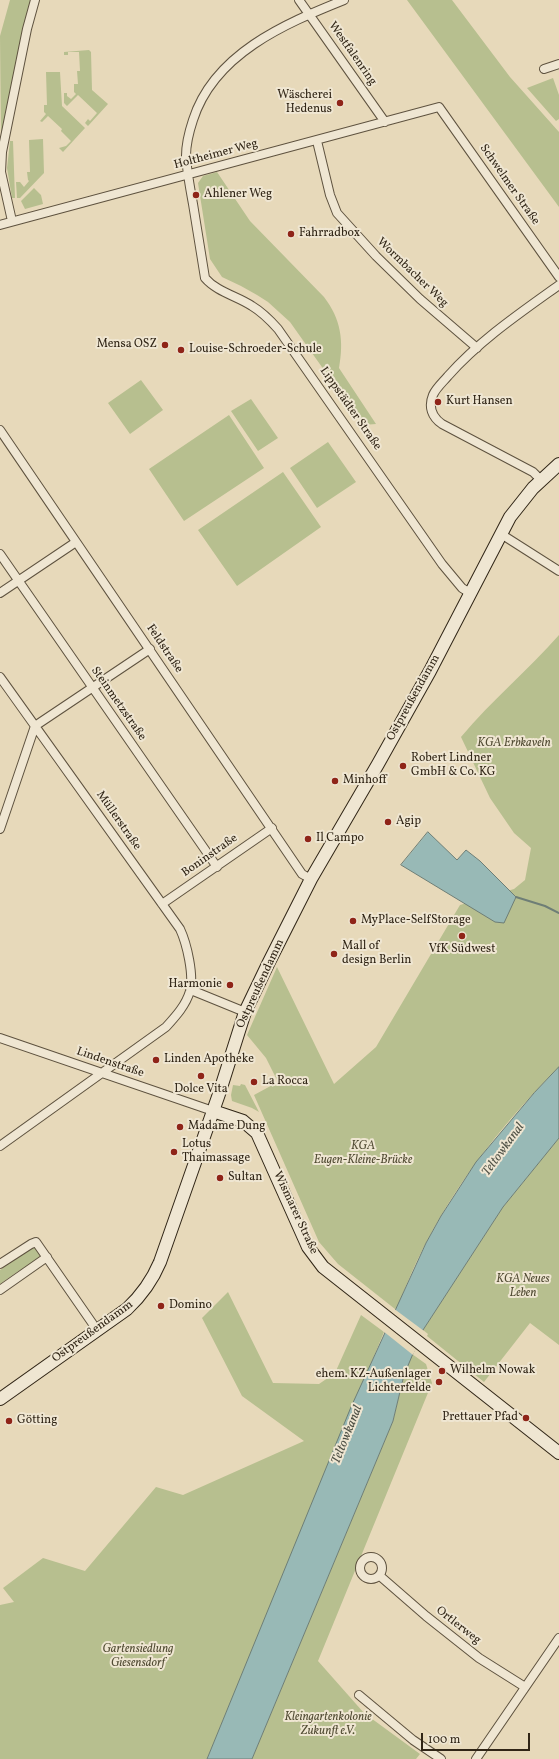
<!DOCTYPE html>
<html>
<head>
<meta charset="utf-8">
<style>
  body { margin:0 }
  #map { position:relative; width:559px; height:1759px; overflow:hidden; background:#e7d9ba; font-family:Vollkorn,serif }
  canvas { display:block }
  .scale { position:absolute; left:421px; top:1733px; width:109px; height:18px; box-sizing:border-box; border:2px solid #302516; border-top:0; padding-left:5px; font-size:12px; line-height:14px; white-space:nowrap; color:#302516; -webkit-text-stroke:3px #efe6d2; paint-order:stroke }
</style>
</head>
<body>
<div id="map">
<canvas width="559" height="1759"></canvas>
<div class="scale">100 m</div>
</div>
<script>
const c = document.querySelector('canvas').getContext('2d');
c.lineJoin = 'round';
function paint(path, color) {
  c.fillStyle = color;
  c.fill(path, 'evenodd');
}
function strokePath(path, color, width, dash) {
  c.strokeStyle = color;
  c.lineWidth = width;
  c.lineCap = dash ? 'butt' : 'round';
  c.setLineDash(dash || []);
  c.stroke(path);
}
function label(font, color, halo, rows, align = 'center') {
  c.font = font + ' Vollkorn,serif';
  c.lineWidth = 4;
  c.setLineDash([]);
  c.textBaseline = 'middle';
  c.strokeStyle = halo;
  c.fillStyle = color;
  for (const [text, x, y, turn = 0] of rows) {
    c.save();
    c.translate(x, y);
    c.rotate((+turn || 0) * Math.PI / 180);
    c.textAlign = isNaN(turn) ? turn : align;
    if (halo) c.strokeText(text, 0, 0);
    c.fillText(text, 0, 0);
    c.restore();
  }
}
paint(new Path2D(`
  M 10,0 L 31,0 L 1,137 L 0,36 Z
  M 407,0 L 452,0 L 510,77 L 559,132 L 559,207 Z
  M 89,50 L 91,52 L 92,90 L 108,104 L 88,126 L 85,123 L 88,119 L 90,121 L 97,113 L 78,95 L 67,106 L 64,103 L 64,93 L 67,93 L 67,96 L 71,99 L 76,94 L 74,92 L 74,84 L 78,84 L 77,71 L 80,71 L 79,52 L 68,52 L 68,55 L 64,55 L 64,52 Z
  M 46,72 L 60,72 L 62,106 L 85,128 L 63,152 L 59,148 L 66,146 L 71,141 L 61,131 L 62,129 L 48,116 L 42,122 L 40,121 L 46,114 L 44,112 L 44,105 L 47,105 Z
  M 553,78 L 559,95 L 559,119 L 556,121 L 527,88 Z
  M 43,139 L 44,173 L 20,198 L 17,198 L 16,182 L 20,182 L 24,187 L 29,181 L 28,180 L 27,172 L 30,172 L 29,140 Z
  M 10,141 L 13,141 L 15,198 L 12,198 L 7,168 Z
  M 217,172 L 250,221 L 324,297 C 341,319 344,341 339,368 L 376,424 L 363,425 L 290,322 L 268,302 L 257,295 L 241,286 L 222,277 L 210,259 L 198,183 L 203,176 Z
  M 34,188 L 41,195 L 43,204 L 25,209 L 21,201 Z
  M 141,380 L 163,410 L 130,434 L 108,403 Z
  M 251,399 L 278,438 L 258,451 L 231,411 Z
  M 229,415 L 264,468 L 184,521 L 149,469 Z
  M 328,442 L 356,482 L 317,508 L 290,468 Z
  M 283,472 L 321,527 L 237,586 L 198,530 Z
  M 559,635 L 559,1067 C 507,1119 461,1176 427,1241 C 415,1263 406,1286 397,1308 L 395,1309 L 338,1264 L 319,1242 L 254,1095 L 278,1082 L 266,1058 L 247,1035 L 277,967 L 334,1084 L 376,1047 L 460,905 L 514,889 L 525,880 L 531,848 L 514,833 L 490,798 L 461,737 C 491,701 528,670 559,635 Z
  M 241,1084 L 245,1085 L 259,1112 L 252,1108 L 232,1101 L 231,1095 L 233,1085 L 240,1086 Z
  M 559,1138 L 559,1345 L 530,1323 L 484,1382 L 427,1336 L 428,1334 L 423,1330 L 503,1207 Z
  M 34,1247 L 41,1257 L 24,1270 L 20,1270 L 0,1284 L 0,1270 L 13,1261 L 15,1257 Z
  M 228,1292 L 273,1383 L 319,1384 L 335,1373 L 361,1315 L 384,1332 L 207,1759 L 0,1759 L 0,1605 L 14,1602 L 3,1588 L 43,1558 L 85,1571 L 156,1487 L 183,1495 L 304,1441 L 242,1396 L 202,1318 Z
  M 412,1354 L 426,1364 L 432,1383 L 318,1661 L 364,1713 L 420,1754 L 416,1759 L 252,1759 L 393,1421 L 404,1375 Z`), '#b7bf8f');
const water = new Path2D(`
  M 428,832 L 457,860 L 466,850 L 480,861 L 516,897 L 504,923 L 495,922 L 401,865 Z
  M 559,1067 L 559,1138 L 503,1207 L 423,1330 L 404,1375 L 393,1421 L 252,1759 L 207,1759 L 351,1407 L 426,1243 L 441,1216 L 476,1162 L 534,1093 Z`);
paint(water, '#98b9b6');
strokePath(water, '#6e7e76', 1);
paint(new Path2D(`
  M 393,1308 L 424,1331 L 413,1355 L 383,1331 Z`), '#e7d9ba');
strokePath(new Path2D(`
  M 516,897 L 545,906 L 559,913`), '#6e7e76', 2);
const street = new Path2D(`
  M 299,0 L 385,122
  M 344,0 C 284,24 214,54 193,120 C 189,132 186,143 186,156 C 187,172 190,188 193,204 C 197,229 201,253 205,278 C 217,292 237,296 252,306 C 262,312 270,320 278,329 L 442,564 L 462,588 L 470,593
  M 544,69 L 559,64
  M 317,141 L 330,195 L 337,213 L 376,256 L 420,299 L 477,348
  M 12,221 L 1,172 L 2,152 L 27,29 L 35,0
  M 0,225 L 439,107 L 559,277
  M 0,430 L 302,874 L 311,879
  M 541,480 L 533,472 L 442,424 C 432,417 428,407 433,395 C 436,388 443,382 448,376 C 480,340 520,313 559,285
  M 501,534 L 559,571
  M 0,554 L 217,867
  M 0,593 L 76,542
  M 0,677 L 180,929 C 187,944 194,975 190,991 C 186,1005 176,1016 166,1027 L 0,1146
  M 0,829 L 35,726 L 150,649
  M 162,904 L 272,828
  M 191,990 L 245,1012
  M 0,1038 L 213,1111
  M 0,1264 L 31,1244 L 36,1242 L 97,1330
  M 0,1290 L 47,1257
  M360 1568a11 11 0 1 1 22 0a11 11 0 1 1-22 0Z
  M 380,1576 L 426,1616 L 479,1658 L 525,1687
  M 359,1695 L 413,1740 L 441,1759
  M 476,1759 L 559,1638`);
const secondary = new Path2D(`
  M 213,1111 L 243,1121 L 257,1133 L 308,1247 L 323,1267 L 559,1453
  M 0,1399 L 127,1309 C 142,1295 152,1281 160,1262 L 219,1094 L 245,1012 L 268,964 L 311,879 L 378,764 L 430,671 L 510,517 L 533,488 L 559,464`);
strokePath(street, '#5e523f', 10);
strokePath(secondary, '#302516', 14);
strokePath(street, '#efe6d2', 8);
strokePath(secondary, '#efe6d2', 12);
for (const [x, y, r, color] of [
  [340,103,4,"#8f2418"],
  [196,195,4,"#8f2418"],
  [291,234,4,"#8f2418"],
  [165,345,4,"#8f2418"],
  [181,350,4,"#8f2418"],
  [438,402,4,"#8f2418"],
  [403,766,4,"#8f2418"],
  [335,781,4,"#8f2418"],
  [388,822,4,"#8f2418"],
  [308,839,4,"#8f2418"],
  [353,921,4,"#8f2418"],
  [462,936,4,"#8f2418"],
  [334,954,4,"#8f2418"],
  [230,985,4,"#8f2418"],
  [156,1060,4,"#8f2418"],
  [201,1076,4,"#8f2418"],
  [254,1082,4,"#8f2418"],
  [180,1127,4,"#8f2418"],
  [174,1152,4,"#8f2418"],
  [220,1178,4,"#8f2418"],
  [161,1306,4,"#8f2418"],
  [442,1371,4,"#8f2418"],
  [439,1382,4,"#8f2418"],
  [526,1418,4,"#8f2418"],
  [9,1421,4,"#8f2418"]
]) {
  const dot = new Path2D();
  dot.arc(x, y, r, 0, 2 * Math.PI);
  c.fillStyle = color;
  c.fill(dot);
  strokePath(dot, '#efe6d2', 1.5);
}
label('12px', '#302516', '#efe6d2', [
  ["Westfalenring",352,54,55],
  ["Holtheimer Weg",216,155,-15],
  ["Schwelmer Straße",509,185,55],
  ["Wormbacher Weg",412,273,44],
  ["Lippstädter Straße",350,409,55],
  ["Feldstraße",164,649,56],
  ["Ostpreußendamm",414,698,-61],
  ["Steinmetzstraße",118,704,55],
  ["Müllerstraße",118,821,55],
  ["Boninstraße",210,856,-35],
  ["Ostpreußendamm",261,984,-65],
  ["Lindenstraße",110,1063,19],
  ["Wismarer Straße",295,1213,65],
  ["Ostpreußendamm",93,1332,-36],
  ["Ortlerweg",458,1626,38]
]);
label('12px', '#302516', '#efe6d2', [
  ["Wäscherei",332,96,"right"],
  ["Hedenus",332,110,"right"],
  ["Ahlener Weg",204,195],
  ["Fahrradbox",299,234],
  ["Mensa OSZ",157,345,"right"],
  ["Louise-Schroeder-Schule",189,350],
  ["Kurt Hansen",446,402],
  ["Robert Lindner",411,759],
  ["GmbH & Co. KG",411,773],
  ["Minhoff",343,781],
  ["Agip",396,822],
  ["Il Campo",316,839],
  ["MyPlace-SelfStorage",361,921],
  ["Mall of",342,947],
  ["design Berlin",342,961],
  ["VfK Südwest",462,950,"center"],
  ["Harmonie",222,985,"right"],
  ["Linden Apotheke",164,1060],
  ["La Rocca",262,1082],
  ["Dolce Vita",201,1090,"center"],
  ["Madame Dung",188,1127],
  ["Lotus",182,1145],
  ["Thaimassage",182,1159],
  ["Sultan",228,1178],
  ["Domino",169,1306],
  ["Wilhelm Nowak",450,1371],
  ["ehem. KZ-Außenlager",431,1375,"right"],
  ["Lichterfelde",431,1389,"right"],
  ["Prettauer Pfad",518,1418,"right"],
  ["Götting",17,1421]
], 'left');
label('italic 12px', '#524c34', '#efe6d2', [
  ["KGA Erbkaveln",514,744],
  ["KGA",363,1147],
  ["Eugen-Kleine-Brücke",363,1161],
  ["KGA Neues",523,1280],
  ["Leben",523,1294],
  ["Gartensiedlung",138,1650],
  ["Giesensdorf",138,1664],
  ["Kleingartenkolonie",328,1718],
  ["Zukunft e.V.",328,1732]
]);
label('italic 13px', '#4f5146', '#efe6d2', [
  ["Teltowkanal",504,1150,-54],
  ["Teltowkanal",348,1435,-68]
]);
</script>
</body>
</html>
